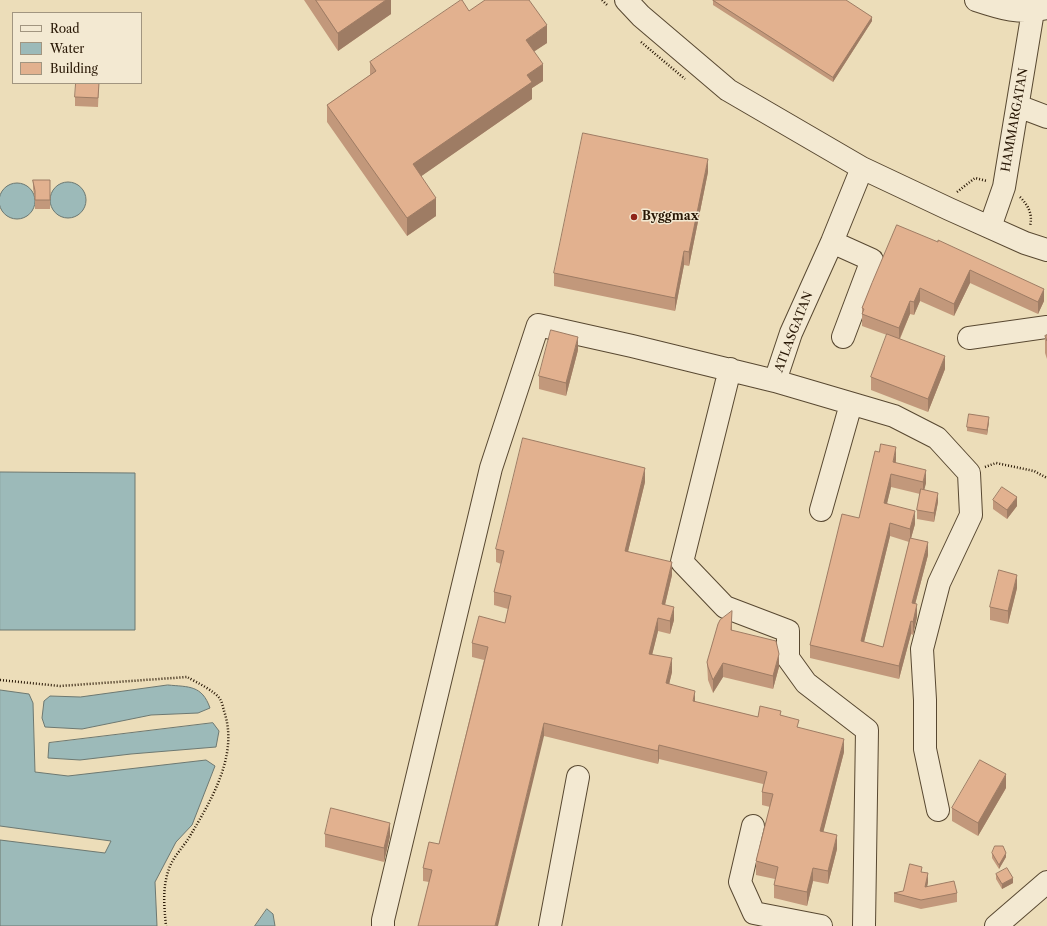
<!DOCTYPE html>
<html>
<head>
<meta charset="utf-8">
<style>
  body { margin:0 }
  #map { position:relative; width:1047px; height:926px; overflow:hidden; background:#ecddb9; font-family:"Libre Caslon Text",serif }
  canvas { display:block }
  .legend { position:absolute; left:12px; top:12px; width:130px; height:72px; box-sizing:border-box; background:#f3e9d2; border:1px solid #a19580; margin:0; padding:5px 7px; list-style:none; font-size:12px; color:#271604 }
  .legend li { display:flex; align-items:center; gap:8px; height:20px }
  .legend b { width:20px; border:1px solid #a19580 }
</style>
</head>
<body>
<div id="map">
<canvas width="1047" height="926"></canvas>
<ul class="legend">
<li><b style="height:5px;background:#f3e9d2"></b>Road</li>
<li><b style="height:11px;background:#9cbab9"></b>Water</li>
<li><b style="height:11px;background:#e2b18f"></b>Building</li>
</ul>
</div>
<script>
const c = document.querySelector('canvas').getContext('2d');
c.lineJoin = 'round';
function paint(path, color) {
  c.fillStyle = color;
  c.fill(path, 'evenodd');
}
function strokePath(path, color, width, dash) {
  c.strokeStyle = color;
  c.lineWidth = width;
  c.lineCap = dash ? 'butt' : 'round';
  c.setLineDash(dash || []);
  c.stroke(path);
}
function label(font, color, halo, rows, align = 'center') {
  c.font = font + ' "Libre Caslon Text",serif';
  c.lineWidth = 3;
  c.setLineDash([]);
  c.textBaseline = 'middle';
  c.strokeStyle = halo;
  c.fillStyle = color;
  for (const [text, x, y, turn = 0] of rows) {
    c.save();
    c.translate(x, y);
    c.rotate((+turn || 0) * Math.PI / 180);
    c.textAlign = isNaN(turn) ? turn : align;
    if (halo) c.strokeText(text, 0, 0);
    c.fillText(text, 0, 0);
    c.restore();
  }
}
const water = new Path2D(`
  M50 200a18 18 0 1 1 36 0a18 18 0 1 1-36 0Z
  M-1 201a18 18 0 1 1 36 0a18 18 0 1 1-36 0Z
  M 0,472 L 135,473 L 135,630 L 0,630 Z
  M 168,685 C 189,687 202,685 210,708 L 198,713 L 151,715 L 82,729 L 45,727 L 42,718 L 44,701 L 50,696 L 80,697 Z
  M 0,690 L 29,694 L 33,703 L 35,772 L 68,776 L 206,760 L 215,766 L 192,825 L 176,842 L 155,882 L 157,926 L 0,926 L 0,840 L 105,853 L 111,841 L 0,826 Z
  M 213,723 L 219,731 L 216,747 L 131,754 L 80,760 L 48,758 L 49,743 Z
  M 267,909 L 273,914 L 275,926 L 255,926 Z`);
paint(water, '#9cbab9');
strokePath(water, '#6d7871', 1);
const minor = new Path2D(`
  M 626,0 L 641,16 L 728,90 L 862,168 L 949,209 L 1025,243 L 1047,250
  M 976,0 C 1000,8 1021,15 1047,8
  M 1018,106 L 1047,117
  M 990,227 L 1004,187 L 1033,11
  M 832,242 L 872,260 L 843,337
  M 969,338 L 1047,327
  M 730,369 L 682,562 L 725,607 L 788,631 L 788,658 L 806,683 L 867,730 L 864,926
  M 775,381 L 894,416 L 937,438 L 969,473 L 971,515 L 939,583 L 922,649 L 925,700 L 925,749 L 938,810
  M 821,510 L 851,404
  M 753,826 L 740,882 L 754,913 L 821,926
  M 383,926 L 383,920 L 491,468 L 538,325 L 632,346 L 775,381 L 791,333 L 832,242 L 862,168
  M 550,926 L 578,777
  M 996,926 L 1047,882`);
strokePath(minor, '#584831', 24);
strokePath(new Path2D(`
  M 602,0 L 608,6
  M 641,42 L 685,79
  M 957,192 L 975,178 L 987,181
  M 1020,197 C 1028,205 1033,214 1030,226
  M 985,467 L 996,463 L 1034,471 L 1047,478
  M 0,680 L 60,686 L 187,677 C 196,682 215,691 220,699 C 222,702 223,707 224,711 C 239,754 212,799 190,836 C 184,846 175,855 170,866 C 162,886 164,905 166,926`), '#271604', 2.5, [1, 2]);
strokePath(minor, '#f3e9d2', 22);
paint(new Path2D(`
  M 304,0 L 391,0 L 391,14 L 338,51 Z
  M 713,0 L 872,21 L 833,82 L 713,5 Z
  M 469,11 L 547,43 L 534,51 L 543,81 L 532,88 L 532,99 L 421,176 L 436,216 L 407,236 L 327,122 L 327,105 L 370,75 L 370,62 Z
  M 99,83 L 98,107 L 75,106 L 75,97 Z
  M 708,172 L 689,266 L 684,265 L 675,311 L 554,286 L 554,273 Z
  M 33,180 L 50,180 L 50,209 L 35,209 L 35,198 L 33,189 Z
  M 897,225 L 1044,301 L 1038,314 L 970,283 L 954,316 L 920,301 L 914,315 L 910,314 L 900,339 L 945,369 L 928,412 L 871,390 L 871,377 L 887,335 L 862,326 L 862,308 Z
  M 1047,335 L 1047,359 L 1045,353 L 1045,336 Z
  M 578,350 L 566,396 L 539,389 L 539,376 Z
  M 989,422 L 987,435 L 967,431 L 967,427 Z
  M 896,460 L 896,463 L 926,483 L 924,489 L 938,502 L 934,522 L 917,519 L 917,510 L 920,494 L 891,487 L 887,503 L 915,524 L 911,538 L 928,555 L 915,604 L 917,617 L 913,635 L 911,634 L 899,679 L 810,658 L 810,645 L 859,518 ZM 890,536 L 909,542 L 883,647 L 864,642 Z
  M 645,482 L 628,551 L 672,575 L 665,605 L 674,620 L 670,634 L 658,631 L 652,655 L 672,672 L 669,684 L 695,702 L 758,717 L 781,715 L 799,728 L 844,752 L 823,832 L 837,849 L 828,884 L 813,881 L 807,906 L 774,898 L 774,885 L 775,879 L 756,875 L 756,861 L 770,807 L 762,805 L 762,792 L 763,784 L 659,759 L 658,764 L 544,736 L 429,882 L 423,881 L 423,868 L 439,844 L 484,660 L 472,657 L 472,643 L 505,623 L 508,609 L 494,605 L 494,592 L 501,564 L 496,562 L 496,549 Z
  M 993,500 L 1017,506 L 1007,519 L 993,509 Z
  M 1017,588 L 1008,624 L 990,620 L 990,607 Z
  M 732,624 L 732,630 L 779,667 L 773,689 L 723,677 L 713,693 L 708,680 L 707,662 Z
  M 1006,788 L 978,836 L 952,821 L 952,808 Z
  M 325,834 L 390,836 L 384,862 L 325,847 Z
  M 992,853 L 1006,857 L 999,869 L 992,858 Z
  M 922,872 L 928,882 L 927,887 L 957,893 L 957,902 L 921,909 L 894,902 L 894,893 L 903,891 Z
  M 996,874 L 1013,883 L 1002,889 L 996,879 Z`), '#c2987b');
paint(new Path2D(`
  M 386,0 L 391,0 L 391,14 L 338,51 L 338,33 Z
  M 872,17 L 872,21 L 833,82 L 833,77 Z
  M 547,25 L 547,43 L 526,57 L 526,40 Z
  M 543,64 L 543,81 L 532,88 L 532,99 L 413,182 L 413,164 L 527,75 Z
  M 708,159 L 708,172 L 689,266 L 689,252 Z
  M 436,198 L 436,216 L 407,236 L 407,218 Z
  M 684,251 L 684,265 L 675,311 L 675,298 Z
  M 970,270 L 970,283 L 954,316 L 954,304 Z
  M 920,288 L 920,301 L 914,315 L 914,302 Z
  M 1044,289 L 1044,301 L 1038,314 L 1038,302 Z
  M 910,301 L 910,314 L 899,340 L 899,328 Z
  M 578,337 L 578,350 L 566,396 L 566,383 Z
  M 945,356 L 945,369 L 928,412 L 928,399 Z
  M 989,417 L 989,422 L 987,435 L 987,430 Z
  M 896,447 L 896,460 L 893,475 L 893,462 Z
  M 645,468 L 645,482 L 625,564 L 625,551 Z
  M 926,470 L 926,483 L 923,495 L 923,482 Z
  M 891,474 L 891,487 L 884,516 L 884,503 Z
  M 938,493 L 938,502 L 934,522 L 934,513 Z
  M 1017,497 L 1017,506 L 1007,519 L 1007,510 Z
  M 915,511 L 915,524 L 910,542 L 910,529 Z
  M 890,523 L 890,536 L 861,654 L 861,641 Z
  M 928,542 L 928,555 L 912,616 L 912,603 Z
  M 672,562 L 672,575 L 662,617 L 662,604 Z
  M 1017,575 L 1017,588 L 1008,624 L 1008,611 Z
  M 917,604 L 917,617 L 913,635 L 913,622 Z
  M 674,607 L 674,620 L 670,634 L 670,621 Z
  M 732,611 L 732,624 L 731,643 L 731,630 Z
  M 658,618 L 658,631 L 649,667 L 649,654 Z
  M 911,621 L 911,634 L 899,679 L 899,666 Z
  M 779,654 L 779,667 L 773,689 L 773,676 Z
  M 672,658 L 672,672 L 666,697 L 666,683 Z
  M 723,663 L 723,677 L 713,693 L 713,680 Z
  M 695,691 L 695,704 L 693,701 Z
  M 544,723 L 544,736 L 498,926 L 495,926 Z
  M 844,739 L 844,752 L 820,845 L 820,831 Z
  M 659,745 L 659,759 L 658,764 L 658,751 Z
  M 1006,774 L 1006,788 L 978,836 L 978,823 Z
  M 390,823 L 390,836 L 384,862 L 384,848 Z
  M 837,835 L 837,849 L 828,884 L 828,871 Z
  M 1006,853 L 1006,857 L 999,869 L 999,865 Z
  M 813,868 L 813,881 L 807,906 L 807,892 Z
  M 928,873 L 928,882 L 925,896 L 925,887 Z
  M 1013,878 L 1013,883 L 1002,889 L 1002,884 Z`), '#9e7c64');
const building = new Path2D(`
  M 316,0 L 386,0 L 338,33 Z
  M 461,0 L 462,0 L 469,11 L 485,0 L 529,0 L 547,25 L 526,40 L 543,64 L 527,75 L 532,82 L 413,164 L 436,198 L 407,218 L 327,105 L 376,71 L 370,62 Z
  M 713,0 L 846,0 L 872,17 L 833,77 Z
  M 76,83 L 99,83 L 98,98 L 75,97 Z
  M 583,133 L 708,159 L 689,252 L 684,251 L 675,298 L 554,273 Z
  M 33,180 L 50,180 L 50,200 L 35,200 L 35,191 Z
  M 897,225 L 938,242 L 938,240 L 1044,289 L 1038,302 L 970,270 L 954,304 L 920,288 L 914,302 L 910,301 L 899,328 L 862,314 L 864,309 L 862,308 L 872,283 Z
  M 551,330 L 578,337 L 566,383 L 539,376 Z
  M 887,334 L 945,356 L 928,399 L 871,377 Z
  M 1047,335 L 1047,341 L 1045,336 Z
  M 969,414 L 989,417 L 987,430 L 967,427 Z
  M 523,438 L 645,468 L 625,551 L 672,562 L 662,604 L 674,607 L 670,621 L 658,618 L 649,654 L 672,658 L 666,683 L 695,691 L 693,701 L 758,717 L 760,706 L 781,711 L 780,715 L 799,720 L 797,727 L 844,739 L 820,831 L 837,835 L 828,871 L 813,868 L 807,892 L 774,885 L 778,867 L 756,861 L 773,794 L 762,792 L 767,772 L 659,745 L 658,751 L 544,723 L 495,926 L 418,926 L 432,870 L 423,868 L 429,842 L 439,844 L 488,647 L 472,643 L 479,616 L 505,623 L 511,596 L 494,592 L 504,551 L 496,549 Z
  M 881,444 L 896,447 L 893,462 L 926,470 L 923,482 L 891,474 L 884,503 L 915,511 L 910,529 L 890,523 L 861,641 L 883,647 L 910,538 L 928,542 L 912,603 L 917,604 L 913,622 L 911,621 L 899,666 L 810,645 L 842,514 L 859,518 L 875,451 L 879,452 Z
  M 1002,487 L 1017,497 L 1007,510 L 993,500 Z
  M 921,489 L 938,493 L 934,513 L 917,510 Z
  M 999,570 L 1017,575 L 1008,611 L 990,607 Z
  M 732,611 L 731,630 L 776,641 L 779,654 L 773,676 L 723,663 L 713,680 L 708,667 L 707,662 L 718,624 L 720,620 Z
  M 980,760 L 1006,774 L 978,823 L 952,808 Z
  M 331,808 L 390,823 L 384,848 L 325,834 Z
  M 995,846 L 1003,846 L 1006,853 L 999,865 L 992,853 Z
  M 910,864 L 922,867 L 921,872 L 928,873 L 925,887 L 954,881 L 957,893 L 921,900 L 894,893 L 903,891 Z
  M 1007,868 L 1013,878 L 1002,884 L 996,874 Z`);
paint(building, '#e2b18f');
strokePath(building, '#9e7c64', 1);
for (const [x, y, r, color] of [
  [634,217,4,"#8f2418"]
]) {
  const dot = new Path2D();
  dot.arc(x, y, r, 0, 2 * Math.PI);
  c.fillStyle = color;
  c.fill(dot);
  strokePath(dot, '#f3e9d2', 1.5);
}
label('12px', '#271604', '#f3e9d2', [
  ["HAMMARGATAN",1015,120,-80],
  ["ATLASGATAN",794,332,-69]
]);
label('bold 12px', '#271604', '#f3e9d2', [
  ["Byggmax",642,217]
], 'left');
</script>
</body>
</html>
